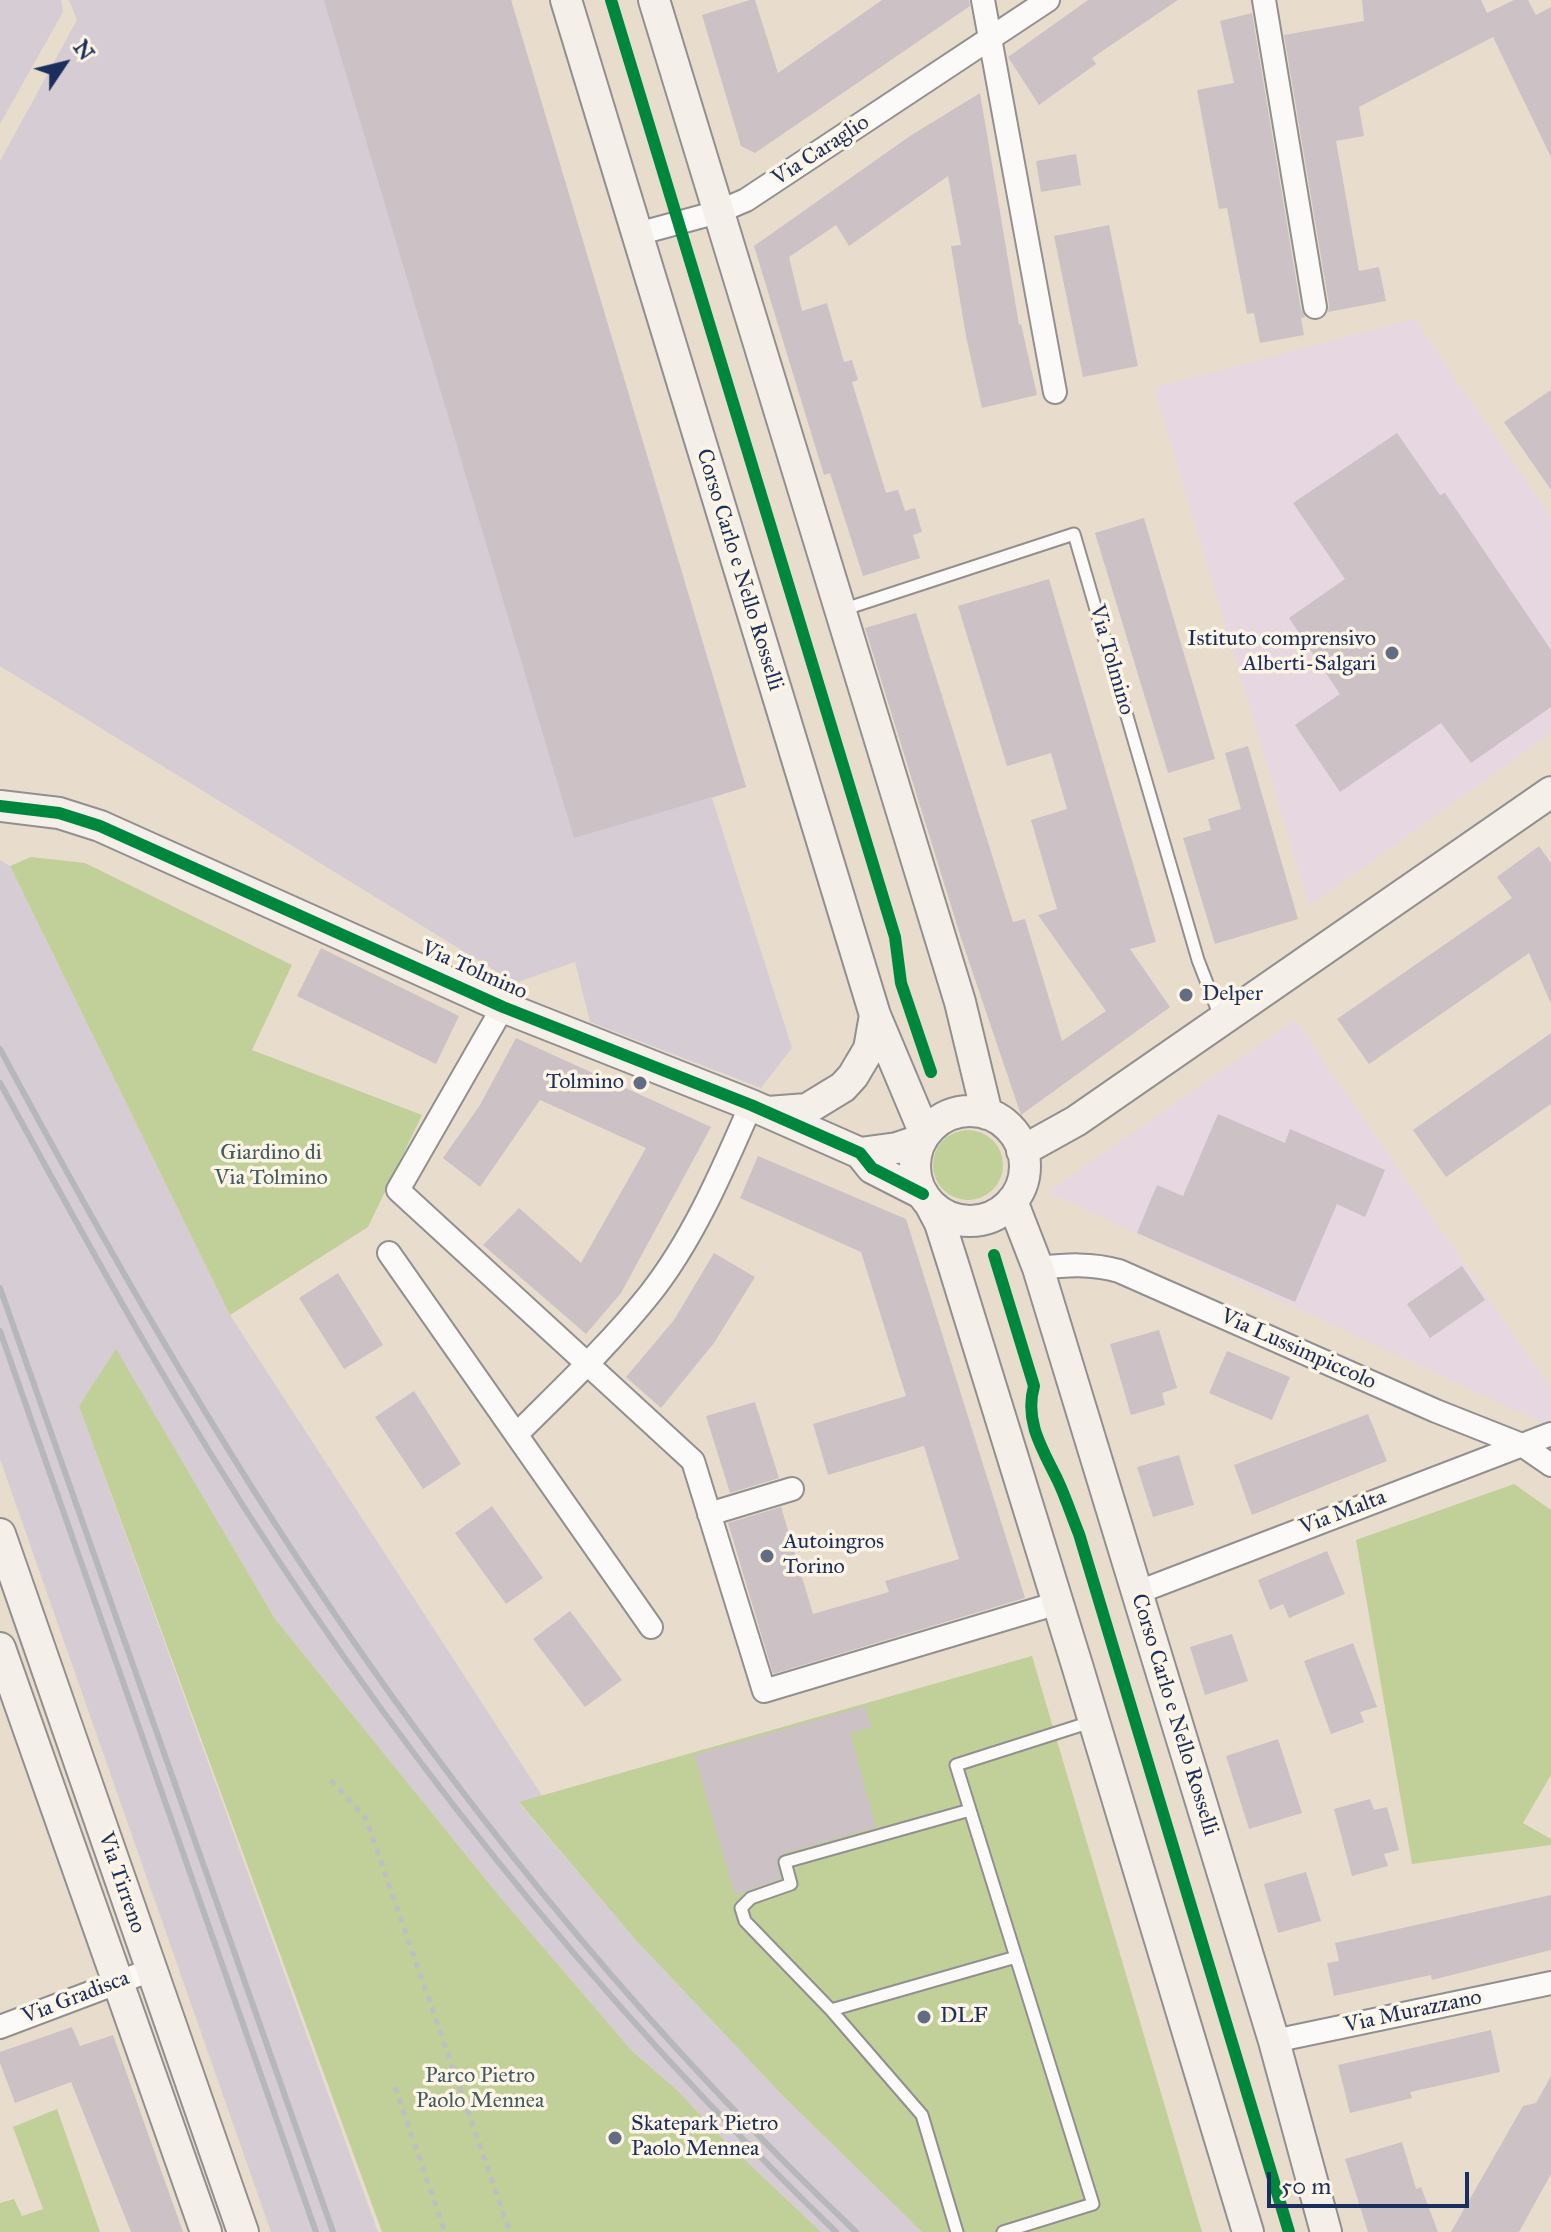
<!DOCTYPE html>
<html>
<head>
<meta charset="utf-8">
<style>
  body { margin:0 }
  #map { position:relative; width:1551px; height:2232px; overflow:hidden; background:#e8ddcd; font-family:"IM FELL Great Primer",serif }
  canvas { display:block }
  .north { position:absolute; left:24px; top:24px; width:80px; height:80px; -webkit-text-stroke:6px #fcf5e5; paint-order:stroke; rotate:55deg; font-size:22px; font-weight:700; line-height:32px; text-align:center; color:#1b2f5e }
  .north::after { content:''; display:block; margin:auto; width:28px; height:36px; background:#1b2f5e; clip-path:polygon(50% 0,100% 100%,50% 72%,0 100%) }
  .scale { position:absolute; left:1267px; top:2172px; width:202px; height:36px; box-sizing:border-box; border:4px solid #1b2f5e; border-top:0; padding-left:10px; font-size:24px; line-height:28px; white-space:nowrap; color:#1b2f5e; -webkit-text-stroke:6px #fcf5e5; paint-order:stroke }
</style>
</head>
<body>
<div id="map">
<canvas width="1551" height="2232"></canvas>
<div class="north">N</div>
<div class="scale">50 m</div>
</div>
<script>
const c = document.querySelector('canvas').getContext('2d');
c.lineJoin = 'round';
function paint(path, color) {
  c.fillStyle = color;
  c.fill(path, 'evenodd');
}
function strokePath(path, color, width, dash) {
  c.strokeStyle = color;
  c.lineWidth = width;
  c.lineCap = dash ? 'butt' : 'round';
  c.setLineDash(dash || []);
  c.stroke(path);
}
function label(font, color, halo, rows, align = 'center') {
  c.font = font + ' "IM FELL Great Primer",serif';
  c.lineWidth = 7;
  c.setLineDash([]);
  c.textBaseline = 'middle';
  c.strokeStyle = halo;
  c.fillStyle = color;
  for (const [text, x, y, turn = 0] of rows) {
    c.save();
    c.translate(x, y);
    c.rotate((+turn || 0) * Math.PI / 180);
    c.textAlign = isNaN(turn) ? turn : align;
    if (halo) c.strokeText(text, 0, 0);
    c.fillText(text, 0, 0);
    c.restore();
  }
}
paint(new Path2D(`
  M 1414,319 L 1551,517 L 1551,733 L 1309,906 L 1154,388 Z
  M 1295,1020 L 1551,1389 L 1551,1417 L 1543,1423 L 1048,1192 Z`), '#e7d7e0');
paint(new Path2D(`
  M 0,0 L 61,0 L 63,12 L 0,124 Z
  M 69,0 L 511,0 L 746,787 L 712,798 L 792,1048 L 761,1088 L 590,1022 L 575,962 L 515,983 L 0,666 L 0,161 L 77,20 Z
  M 0,860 L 10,866 L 230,1315 L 543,1797 L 519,1803 L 634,1938 L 783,2096 L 922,2232 L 821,2232 L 726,2142 L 678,2091 L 632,2051 L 500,1897 L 275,1619 L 116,1350 L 79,1406 L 378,2232 L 271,2232 L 0,1459 Z`), '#d6ccd3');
paint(new Path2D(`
  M 31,857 L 85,863 L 292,965 L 252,1050 L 422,1115 L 368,1227 L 230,1315 L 10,866 Z
  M933 1165a35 35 0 1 1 70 0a35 35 0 1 1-70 0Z
  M 116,1349 L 275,1619 L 500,1897 L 632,2051 L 678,2091 L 726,2142 L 821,2232 L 382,2232 L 79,1406 Z
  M 1514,1484 L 1551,1510 L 1551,1775 L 1523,1823 L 1551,1839 L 1551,1845 L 1412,1864 L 1356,1540 Z
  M 1032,1656 L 1202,2232 L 922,2232 L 783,2096 L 634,1938 L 519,1802 Z
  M 57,2109 L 100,2232 L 0,2232 L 0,2203 L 14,2199 L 22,2216 L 43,2209 L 13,2127 Z`), '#c1cf99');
paint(new Path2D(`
  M 324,0 L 511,0 L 746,787 L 574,838 Z
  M 750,0 L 755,0 L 778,73 L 882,0 L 969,0 L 970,6 L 755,153 L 741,146 L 702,15 Z
  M 1088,0 L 1178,0 L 1092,58 L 1096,64 L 1039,105 L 1008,57 Z
  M 1362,0 L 1481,0 L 1487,13 L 1514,0 L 1528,0 L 1536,15 L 1551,7 L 1551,157 L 1493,37 L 1359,107 L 1364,136 L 1336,141 L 1359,271 L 1379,267 L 1386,301 L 1328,312 L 1329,305 L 1284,35 L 1364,21 Z
  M 1252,13 L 1301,309 L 1305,317 L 1301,318 L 1304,335 L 1260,343 L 1254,313 L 1247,314 L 1227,208 L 1219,209 L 1197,90 L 1234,83 L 1220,21 Z
  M 980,93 L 1019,325 L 1021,324 L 1037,395 L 982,408 L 966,336 L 951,246 L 961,245 L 948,176 L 849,246 L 836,225 L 789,257 L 802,311 L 827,303 L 844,362 L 852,360 L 858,380 L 852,382 L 886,493 L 898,490 L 905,511 L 915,508 L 922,532 L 913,535 L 920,558 L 863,576 L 830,473 L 824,475 L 754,246 L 910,136 Z
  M 1076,154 L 1081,185 L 1041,192 L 1036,161 Z
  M 1109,225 L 1138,366 L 1083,377 L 1054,236 Z
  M 1551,390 L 1551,490 L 1504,422 Z
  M 1397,433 L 1440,495 L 1445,493 L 1551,650 L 1551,707 L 1471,763 L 1441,723 L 1340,792 L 1295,725 L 1340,694 L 1289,618 L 1345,579 L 1293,503 Z
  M 1144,518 L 1215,759 L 1168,773 L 1095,533 Z
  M 1049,579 L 1156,942 L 1130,949 L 1170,1007 L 1021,1115 L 961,938 L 865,628 L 916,613 L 1013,922 L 1025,919 L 1062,1041 L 1106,1011 L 1038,915 L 1057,909 L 1031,820 L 1067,809 L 1051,753 L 1007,766 L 958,606 Z
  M 1248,746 L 1298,919 L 1215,944 L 1183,838 L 1211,830 L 1208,819 L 1241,809 L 1225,753 Z
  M 1539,846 L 1551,863 L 1551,1004 L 1529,953 L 1369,1064 L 1337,1019 L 1512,898 L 1497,877 Z
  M 321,948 L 459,1016 L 436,1064 L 297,996 Z
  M 1551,1033 L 1551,1104 L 1446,1177 L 1413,1130 Z
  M 516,1038 L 711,1127 L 621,1293 L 586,1334 L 483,1245 L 519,1208 L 581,1263 L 646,1148 L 540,1100 L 480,1187 L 443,1158 L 480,1105 Z
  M 1218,1114 L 1285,1143 L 1290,1129 L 1385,1170 L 1365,1217 L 1337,1204 L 1295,1302 L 1137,1233 L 1157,1185 L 1183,1196 Z
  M 758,1156 L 906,1219 L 1025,1598 L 773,1674 L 728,1523 L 781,1507 L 813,1614 L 889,1592 L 885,1581 L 959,1559 L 924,1446 L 828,1475 L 813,1424 L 906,1396 L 861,1252 L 740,1198 Z
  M 714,1253 L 755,1277 L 714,1343 L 661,1408 L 626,1377 L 674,1320 Z
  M 1462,1266 L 1485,1300 L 1430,1338 L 1407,1304 Z
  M 338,1273 L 383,1345 L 344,1369 L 299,1298 Z
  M 1159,1330 L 1177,1388 L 1162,1393 L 1165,1405 L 1131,1415 L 1110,1344 Z
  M 1227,1351 L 1290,1377 L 1272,1420 L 1209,1393 Z
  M 414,1391 L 461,1464 L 423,1489 L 375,1417 Z
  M 755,1402 L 779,1478 L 730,1493 L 706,1416 Z
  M 1368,1414 L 1387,1461 L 1252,1515 L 1234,1465 Z
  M 1179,1455 L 1194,1505 L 1153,1517 L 1137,1467 Z
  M 492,1506 L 543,1578 L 506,1604 L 455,1533 Z
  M 1327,1551 L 1345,1594 L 1289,1618 L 1283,1604 L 1270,1610 L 1258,1580 Z
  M 570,1611 L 622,1680 L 585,1707 L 533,1639 Z
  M 1232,1634 L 1248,1681 L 1205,1695 L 1190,1647 Z
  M 1353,1643 L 1377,1707 L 1360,1712 L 1364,1722 L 1331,1734 L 1304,1661 Z
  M 865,1706 L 871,1727 L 850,1733 L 876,1827 L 782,1854 L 777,1861 L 781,1879 L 735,1895 L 694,1755 Z
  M 1278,1739 L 1302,1813 L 1249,1829 L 1226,1756 Z
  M 1370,1799 L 1374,1810 L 1387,1807 L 1399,1850 L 1384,1854 L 1388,1866 L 1352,1876 L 1334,1809 Z
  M 1306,1872 L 1321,1921 L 1278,1933 L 1264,1884 Z
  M 1551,1895 L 1551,1950 L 1432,1980 L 1431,1975 L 1334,1996 L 1327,1963 L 1339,1961 L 1335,1943 Z
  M 72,2027 L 80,2046 L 113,2035 L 183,2232 L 131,2232 L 71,2082 L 15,2103 L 0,2063 L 0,2052 Z
  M 1491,2030 L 1500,2072 L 1410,2092 L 1412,2098 L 1350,2113 L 1338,2065 Z
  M 1551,2076 L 1551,2174 L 1519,2232 L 1451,2232 L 1523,2106 L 1536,2103 Z
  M 1402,2142 L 1416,2189 L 1421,2187 L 1438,2232 L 1368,2232 L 1345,2159 Z`), '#ccc1c4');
const lane = new Path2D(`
  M 842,610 L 1074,534 L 1198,960 L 1221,1019
  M 970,1810 L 785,1862 L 791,1884 L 751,1898 L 741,1908 L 745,1921 L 831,2010 L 1016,1957
  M 831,2010 L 922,2115 L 957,2232
  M 1003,2232 L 1093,2204 L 956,1765 L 1094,1721`);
const street = new Path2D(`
  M 983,0 L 1055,392
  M 1264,0 L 1315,307
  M 637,234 L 718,212 L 746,200 L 1048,0
  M 503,1007 L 398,1190 L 693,1461 L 764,1691 L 1058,1603
  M 389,1253 L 651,1627
  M 1038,1268 C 1066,1265 1091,1263 1119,1271 L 1436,1411 L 1522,1445 L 1551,1465
  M 517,1434 C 562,1389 609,1345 649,1295 C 693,1240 723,1169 751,1105
  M 709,1514 L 792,1489
  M 1136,1593 L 1551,1434
  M 0,2027 L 151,1970
  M 1274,2041 L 1551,1983`);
const secondary = new Path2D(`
  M 566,0 L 875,1015 L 925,1134
  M 654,0 L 960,1002 L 987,1114
  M 0,806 L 59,813 L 100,826 L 503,1007 L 751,1105 L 860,1153 L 872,1168 L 923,1194
  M915 1166a55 55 0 1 1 110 0a55 55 0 1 1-110 0Z
  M 768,1112 L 807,1109 L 843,1087 L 853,1076 L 869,1049 L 875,1015
  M 1022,1151 L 1076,1121 L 1551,792
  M 860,1153 L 897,1148 L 921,1140
  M 1012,1201 L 1038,1268 L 1274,2041 L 1326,2232
  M 930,1204 L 940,1223 L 954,1267 L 1077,1665 L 1248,2232
  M 0,1534 L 243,2232
  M 0,1648 L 206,2232`);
strokePath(lane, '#928f8f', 15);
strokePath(street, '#928f8f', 26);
strokePath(secondary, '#928f8f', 34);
strokePath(new Path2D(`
  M 331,1780 L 366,1819 L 510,2232
  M 395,2087 L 445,2232`), '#bfbfc1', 5, [6, 6]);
strokePath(lane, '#fcfaf8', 11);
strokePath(street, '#fcfaf8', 22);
strokePath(secondary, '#f4f0e9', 30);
strokePath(new Path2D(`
  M 0,1049 C 103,1241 211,1432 334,1613 C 485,1836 661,2046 856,2232
  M 0,1083 C 68,1207 135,1331 209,1451 C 383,1736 596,2000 836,2232
  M 0,1288 L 333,2232
  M 0,1331 L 316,2232`), '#b6b7b9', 6);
strokePath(new Path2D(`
  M 611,0 L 895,937 L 901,983 L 931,1072
  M 0,806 L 59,813 L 100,826 L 503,1007 L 751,1105 L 860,1153 L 872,1168 L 923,1194
  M 994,1255 L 1034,1386 C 1024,1422 1043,1450 1058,1481 C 1066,1498 1072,1517 1079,1534 L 1289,2232`), '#00873e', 12);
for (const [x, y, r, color] of [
  [1392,653,8,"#636c85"],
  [1186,995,8,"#636c85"],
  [640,1083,8,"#636c85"],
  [767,1556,8,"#636c85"],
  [924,2017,8,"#636c85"],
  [615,2138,8,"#636c85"]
]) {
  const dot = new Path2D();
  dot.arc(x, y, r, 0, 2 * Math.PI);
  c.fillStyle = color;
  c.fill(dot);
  strokePath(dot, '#fcf5e5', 3);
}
label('22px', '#1b2f5e', '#fcf5e5', [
  ["Via Caraglio",821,151,-33],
  ["Corso Carlo e Nello Rosselli",739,570,73],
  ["Via Tolmino",1111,660,74],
  ["Via Tolmino",474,971,24],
  ["Via Lussimpiccolo",1298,1350,24],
  ["Via Malta",1343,1513,-21],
  ["Corso Carlo e Nello Rosselli",1174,1715,73],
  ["Via Tirreno",121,1883,71],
  ["Via Gradisca",76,1998,-21],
  ["Via Murazzano",1413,2012,-12]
]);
label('22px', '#1b2f5e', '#fcf5e5', [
  ["Istituto comprensivo",1376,640,"right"],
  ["Alberti-Salgari",1376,665,"right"],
  ["Delper",1202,995],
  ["Tolmino",624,1083,"right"],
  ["Autoingros",783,1543],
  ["Torino",783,1568],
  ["DLF",940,2017],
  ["Skatepark Pietro",631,2125],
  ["Paolo Mennea",631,2150]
], 'left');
label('22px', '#435c63', '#fcf5e5', [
  ["Giardino di",271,1154],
  ["Via Tolmino",271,1179],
  ["Parco Pietro",480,2077],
  ["Paolo Mennea",480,2102]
]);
</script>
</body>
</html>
